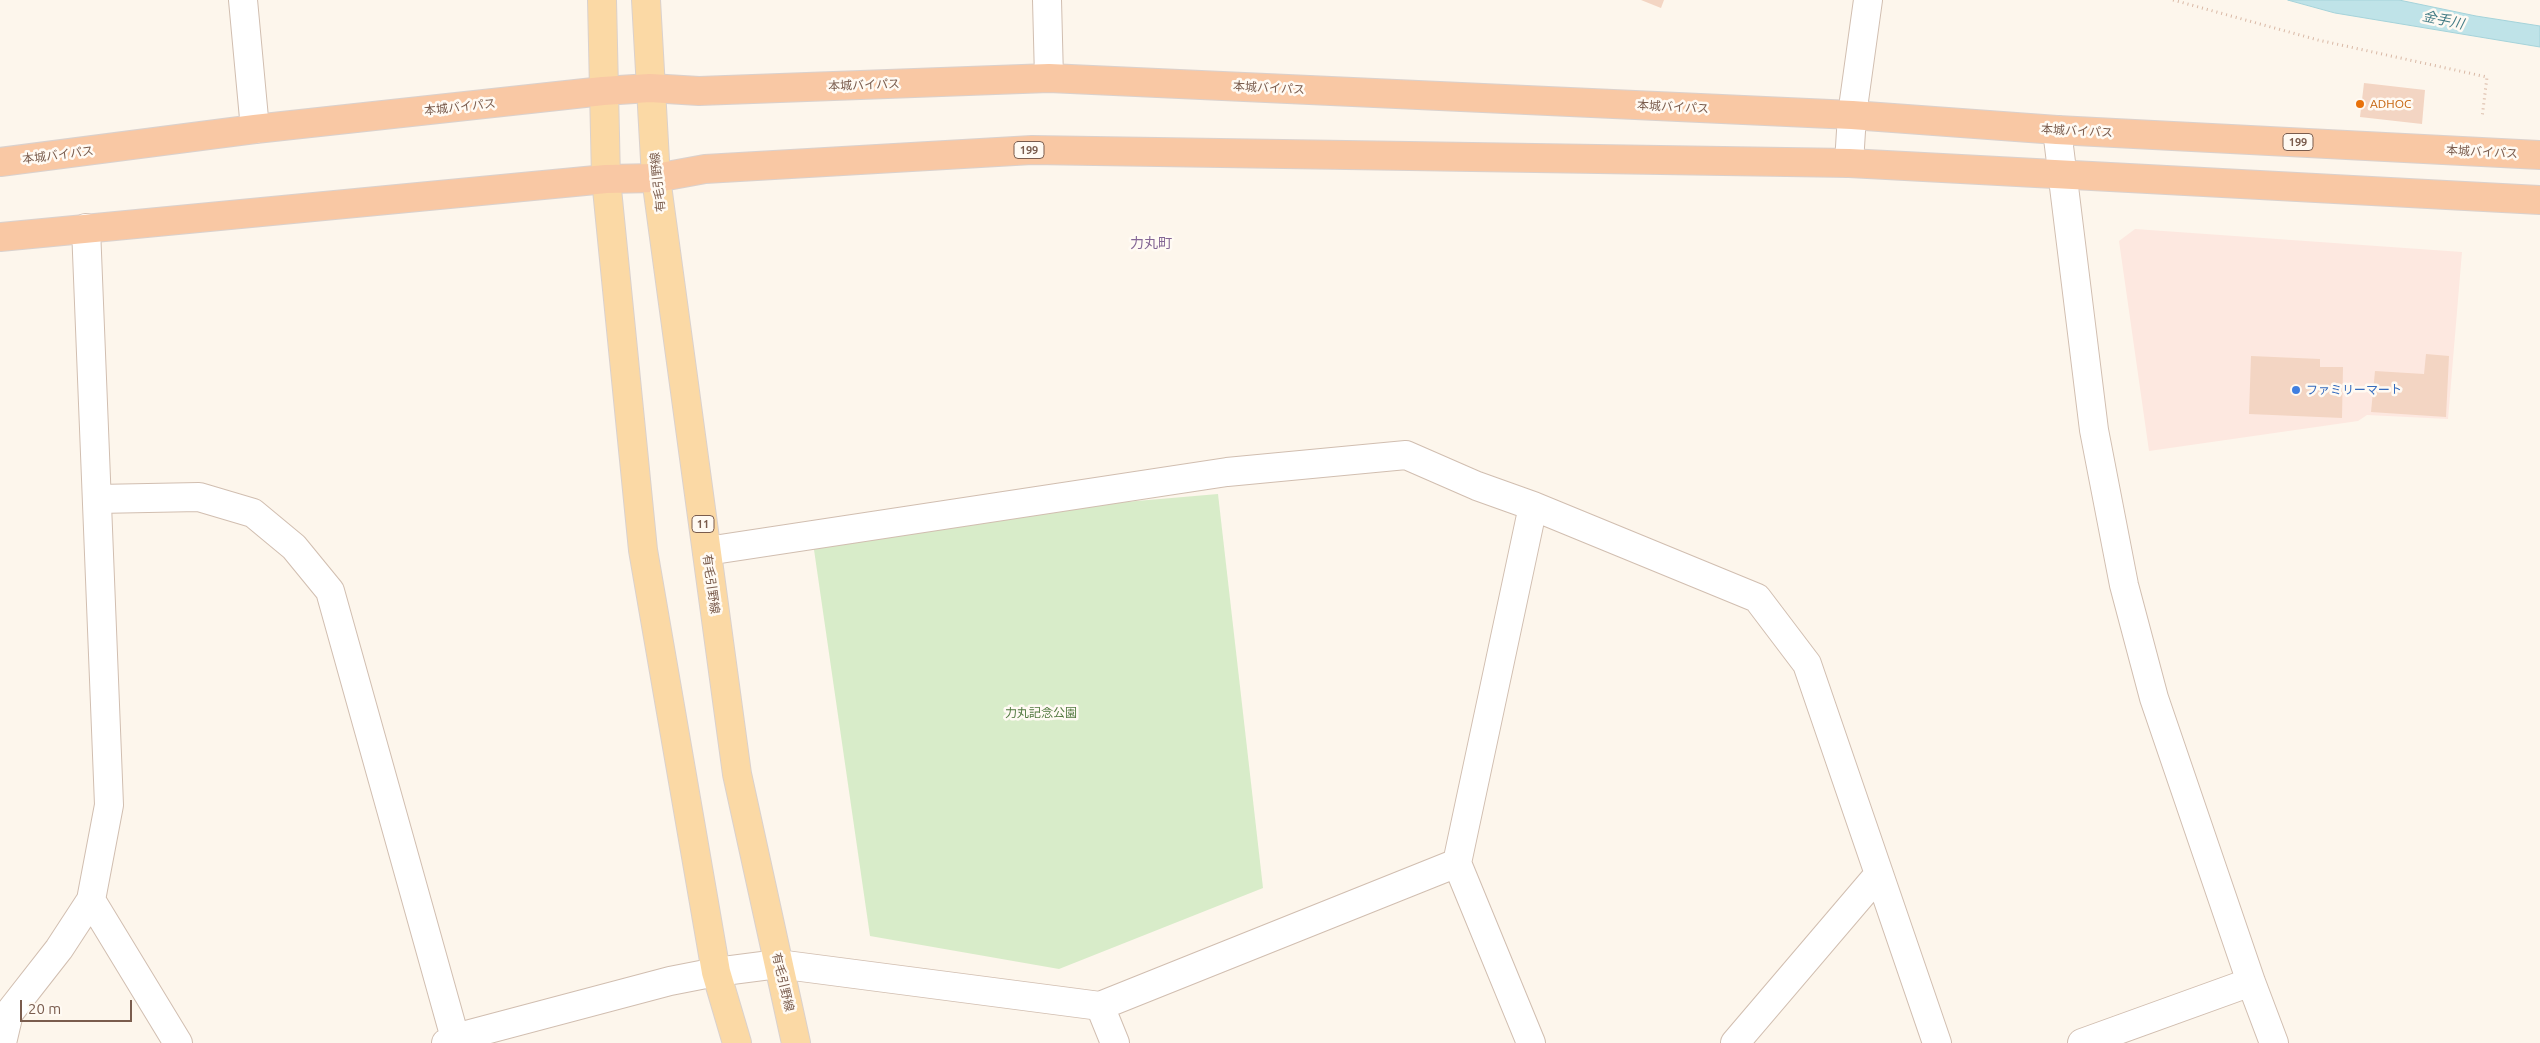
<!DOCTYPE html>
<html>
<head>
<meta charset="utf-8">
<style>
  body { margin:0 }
  #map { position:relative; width:2540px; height:1043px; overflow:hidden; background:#fdf6ec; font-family:Ubuntu,sans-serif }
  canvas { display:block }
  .scale { position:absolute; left:20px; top:1000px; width:112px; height:22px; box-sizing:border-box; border:2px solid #7a5c4d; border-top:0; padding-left:6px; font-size:15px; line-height:18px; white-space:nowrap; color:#7a5c4d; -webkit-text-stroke:4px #fffaf3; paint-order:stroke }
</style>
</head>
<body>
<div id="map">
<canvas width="2540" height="1043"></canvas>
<div class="scale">20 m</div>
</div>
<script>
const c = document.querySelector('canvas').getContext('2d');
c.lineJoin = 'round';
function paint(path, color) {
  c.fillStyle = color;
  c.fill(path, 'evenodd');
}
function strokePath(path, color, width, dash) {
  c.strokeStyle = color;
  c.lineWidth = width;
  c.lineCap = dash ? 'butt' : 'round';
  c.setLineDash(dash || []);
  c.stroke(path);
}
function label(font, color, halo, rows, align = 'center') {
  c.font = font + ' Ubuntu,"Noto Sans JP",sans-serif';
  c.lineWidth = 5;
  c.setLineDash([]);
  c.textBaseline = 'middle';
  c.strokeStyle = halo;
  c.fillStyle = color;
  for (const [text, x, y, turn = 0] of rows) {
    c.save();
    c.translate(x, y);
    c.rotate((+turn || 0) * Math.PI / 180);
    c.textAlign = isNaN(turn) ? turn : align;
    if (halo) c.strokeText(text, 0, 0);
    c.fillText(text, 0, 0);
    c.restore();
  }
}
paint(new Path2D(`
  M 2135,229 L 2462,252 L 2448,419 L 2367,415 L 2358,421 L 2149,451 L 2119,241 Z`), '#fde8e0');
paint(new Path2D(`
  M 1218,494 L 1263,888 L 1059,969 L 870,936 L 811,529 Z`), '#d8ecc9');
const water = new Path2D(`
  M 2288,0 L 2399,0 L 2476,16 L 2540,26 L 2540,47 L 2335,13 Z`);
paint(water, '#bfe3e8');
strokePath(water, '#a5d3da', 1);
paint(new Path2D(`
  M 1641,0 L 1664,0 L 1661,8 Z
  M 2364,83 L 2425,90 L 2422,124 L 2360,117 Z
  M 2426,354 L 2449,356 L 2446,417 L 2371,412 L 2375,371 L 2424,374 Z
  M 2251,356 L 2320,359 L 2320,367 L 2343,367 L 2342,418 L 2249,414 Z`), '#f3d5c3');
const minor = new Path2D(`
  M 243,0 L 255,129
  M 1047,0 L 1049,78
  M 2057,130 L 2094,430 L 2124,585 L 2154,698 L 2251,982 L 2274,1043
  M 1849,163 L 1852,115 L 1868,0
  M 97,499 L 199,497 L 253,513 L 294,547 L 330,591 L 455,1038
  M 707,551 L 1227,472 L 1406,455 L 1477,486 L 1533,506 L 1757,598 L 1807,664 L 1937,1043
  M 91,900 L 178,1043
  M 1100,1006 L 1115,1043
  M 2,1043 L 9,1013 L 59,949 L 91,900 L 109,805 L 86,228
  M 446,1043 L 455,1038 L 670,981 L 716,972 L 778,964 L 1100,1006 L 1457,863
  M 1531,1043 L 1457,863 L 1533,506
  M 1735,1043 L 1879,874
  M 2082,1043 L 2251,982`);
const primary = new Path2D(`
  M 602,0 L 606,179 L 643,550 L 716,972 L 737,1043
  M 646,0 L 656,178 L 737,774 L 796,1043`);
const trunk = new Path2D(`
  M 0,162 L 255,129 L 603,91 L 650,88 L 699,91 L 1049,78 L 1852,115 L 2057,130 L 2540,155
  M 0,237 L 606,179 L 656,178 L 705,169 L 1032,150 L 1849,163 L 2540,200`);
strokePath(minor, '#d1beb0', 30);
strokePath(primary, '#dad1cd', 30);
strokePath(trunk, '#dad1cd', 30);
strokePath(new Path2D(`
  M 2173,0 L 2318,40 L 2487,77 L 2482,118`), '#d9b8a5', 3, [1, 4]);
strokePath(minor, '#fff', 28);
strokePath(primary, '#fbd9a5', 28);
strokePath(trunk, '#f9c8a4', 28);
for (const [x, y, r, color] of [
  [2360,104,5,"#e8710a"],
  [2296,390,5,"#3f7fe0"]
]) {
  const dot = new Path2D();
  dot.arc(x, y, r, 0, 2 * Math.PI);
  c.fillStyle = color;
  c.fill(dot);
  strokePath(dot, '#fffaf3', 2);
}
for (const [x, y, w] of [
  [2298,142,30],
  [1029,150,30],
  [703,524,22]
]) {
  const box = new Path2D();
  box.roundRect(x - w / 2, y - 8.5, w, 17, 4);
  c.fillStyle = '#fffaf3';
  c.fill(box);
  strokePath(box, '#7a5c4d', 1);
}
label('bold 11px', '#7a5c4d', null, [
  ["199",2298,142],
  ["199",1029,150],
  ["11",703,524]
]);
label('12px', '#7a5c4d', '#fffaf3', [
  ["本城バイパス",864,85,-2],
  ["本城バイパス",1269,88,3],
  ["本城バイパス",460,107,-6],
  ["本城バイパス",1673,107,3],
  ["本城バイパス",2077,131,3],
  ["本城バイパス",2482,152,3],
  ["本城バイパス",58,155,-7],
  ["有毛引野線",658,182,-96],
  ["有毛引野線",711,584,82],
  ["有毛引野線",783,982,77]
]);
label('12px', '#c56008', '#fffaf3', [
  ["ADHOC",2370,104]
], 'left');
label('12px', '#366cbe', '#fffaf3', [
  ["ファミリーマート",2306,390]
], 'left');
label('12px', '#537a41', '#fffaf3', [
  ["力丸記念公園",1041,713]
]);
label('italic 14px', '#437c86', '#fffaf3', [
  ["金手川",2443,20,12]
]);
label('14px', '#846695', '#fffaf3', [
  ["力丸町",1151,243]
]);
</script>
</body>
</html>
